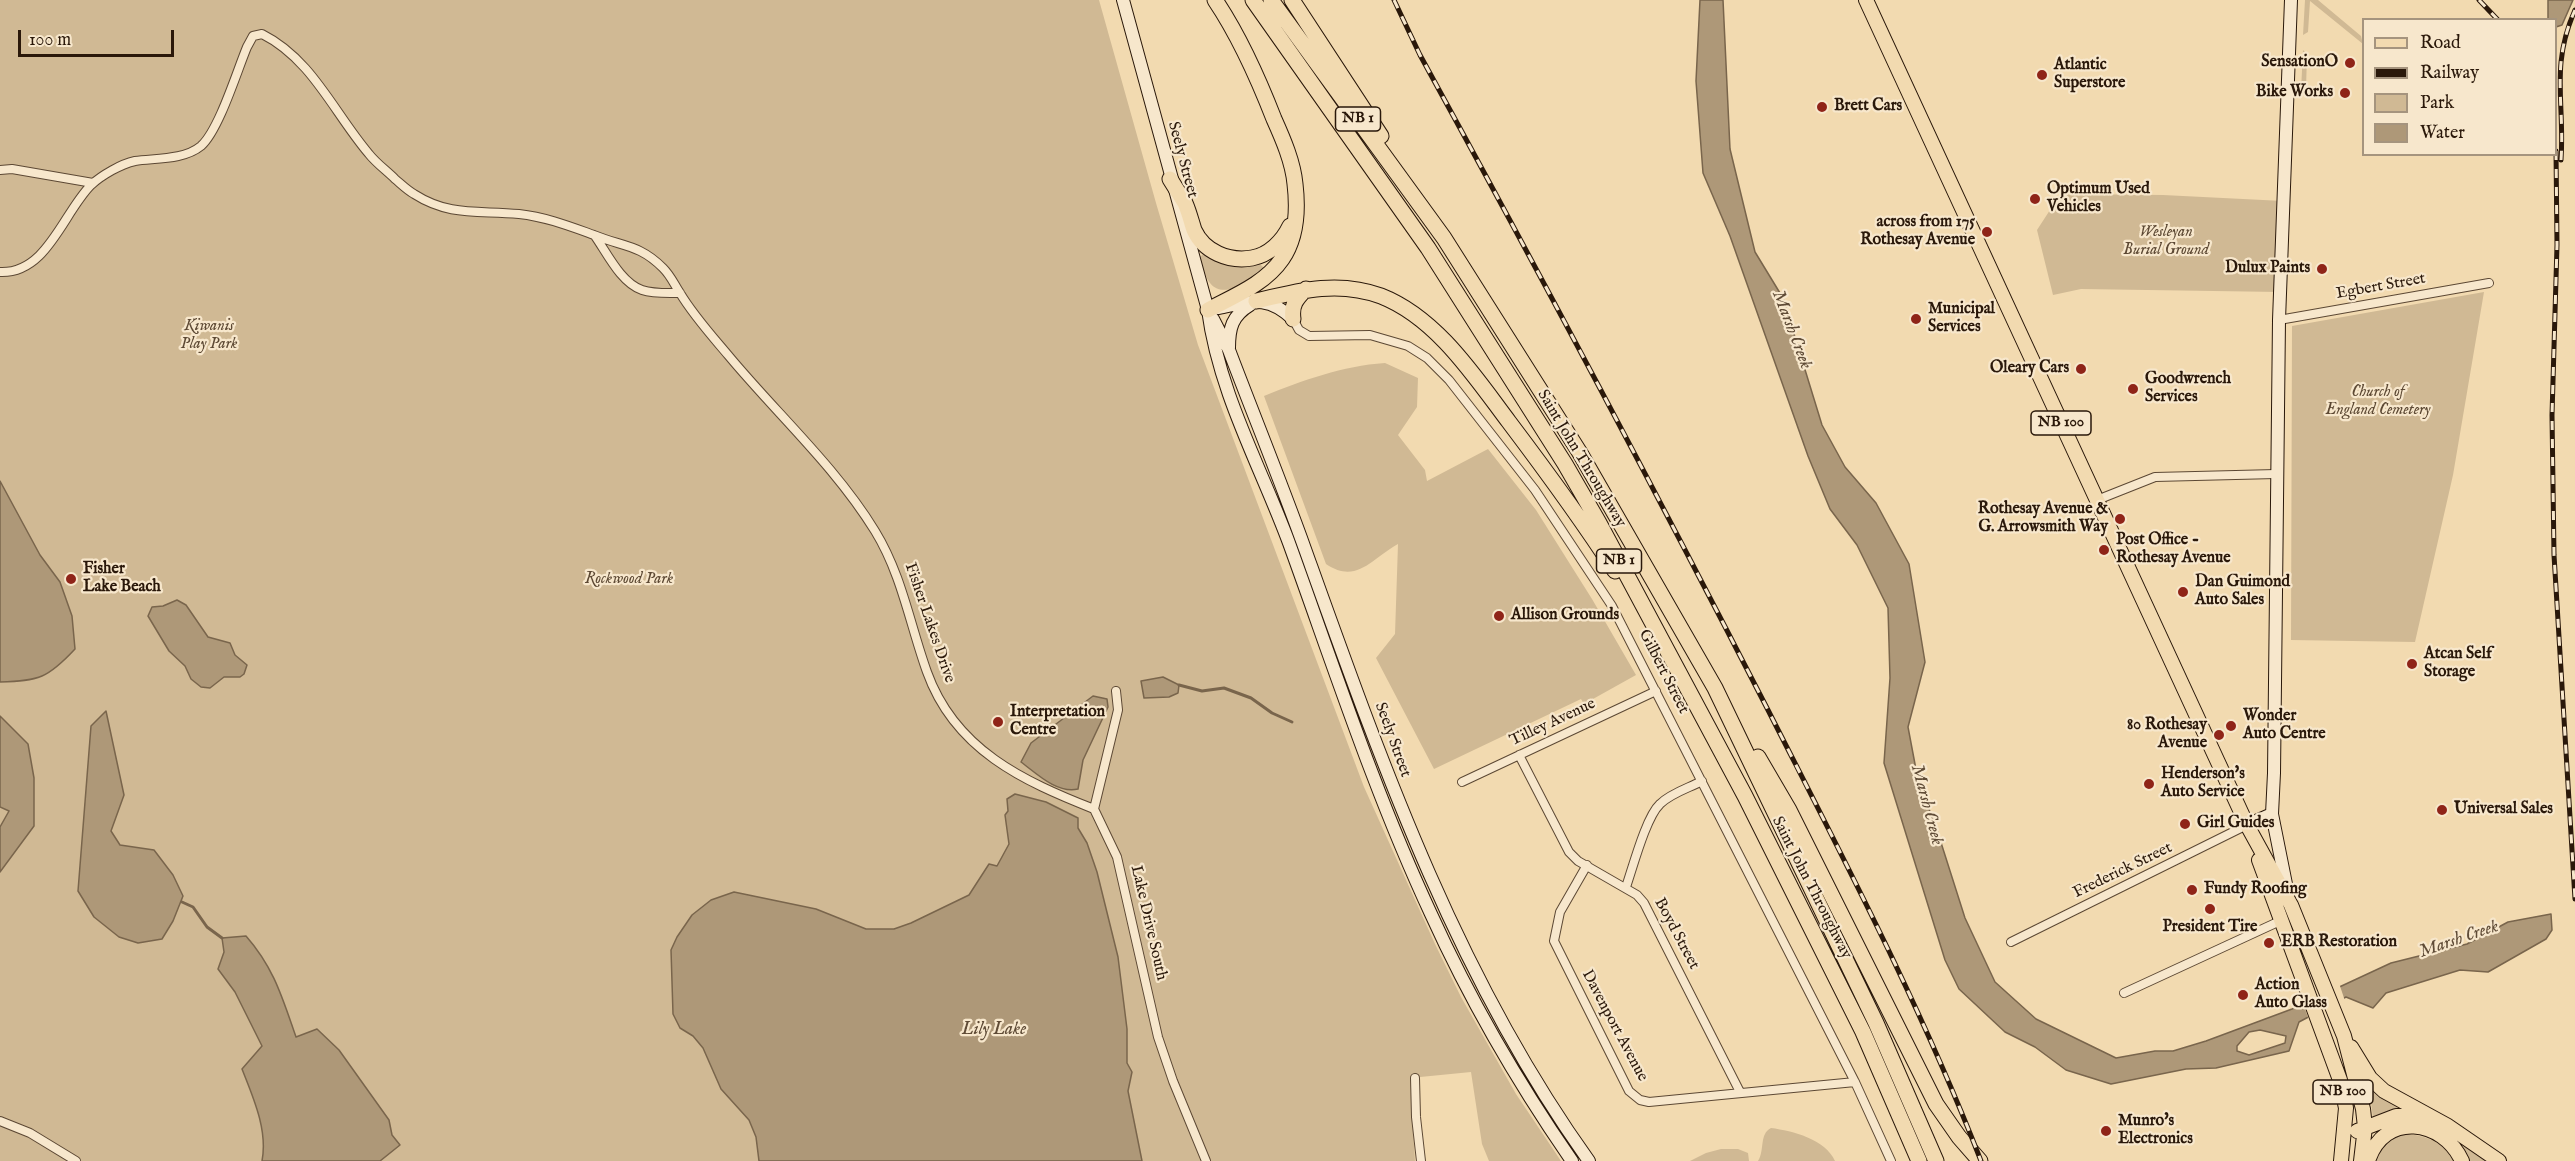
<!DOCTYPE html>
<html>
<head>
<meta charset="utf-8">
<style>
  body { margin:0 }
  #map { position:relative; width:2575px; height:1161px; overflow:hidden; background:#f2dab0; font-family:"IM FELL English",serif }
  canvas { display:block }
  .legend { position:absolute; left:2362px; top:18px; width:195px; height:138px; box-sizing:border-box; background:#f7e7cc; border:2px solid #a5947e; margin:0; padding:8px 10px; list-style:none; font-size:18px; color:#2a180a }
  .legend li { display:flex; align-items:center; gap:12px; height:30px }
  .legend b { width:30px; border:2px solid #a5947e }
  .scale { position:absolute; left:18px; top:30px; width:156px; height:27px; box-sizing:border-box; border:3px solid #2a180a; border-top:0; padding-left:8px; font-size:18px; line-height:21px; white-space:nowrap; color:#2a180a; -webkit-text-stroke:4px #f7e7cc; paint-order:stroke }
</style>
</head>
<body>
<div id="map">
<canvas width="2575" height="1161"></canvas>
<ul class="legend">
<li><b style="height:8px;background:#f2dab0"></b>Road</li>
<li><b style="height:8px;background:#2a180a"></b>Railway</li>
<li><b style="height:16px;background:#d0b994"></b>Park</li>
<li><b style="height:16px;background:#ae9878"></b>Water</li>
</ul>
<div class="scale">100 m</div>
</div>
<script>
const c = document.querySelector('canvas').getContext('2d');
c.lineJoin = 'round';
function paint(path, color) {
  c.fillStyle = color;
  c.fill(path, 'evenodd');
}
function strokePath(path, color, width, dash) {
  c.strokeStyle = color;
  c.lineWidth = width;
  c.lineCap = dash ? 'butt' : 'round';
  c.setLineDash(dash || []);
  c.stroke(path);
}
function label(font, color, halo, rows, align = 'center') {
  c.font = font + ' "IM FELL English",serif';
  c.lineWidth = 4.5;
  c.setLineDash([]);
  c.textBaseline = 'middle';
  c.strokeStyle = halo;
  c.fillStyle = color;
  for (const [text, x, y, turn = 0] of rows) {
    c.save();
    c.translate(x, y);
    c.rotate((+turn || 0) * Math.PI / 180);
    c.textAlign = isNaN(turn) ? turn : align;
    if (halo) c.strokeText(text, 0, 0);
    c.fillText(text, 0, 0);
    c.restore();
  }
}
paint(new Path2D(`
  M 0,0 L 1099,0 L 1156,203 L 1198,345 L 1364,787 L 1435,944 L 1461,997 L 1516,1094 L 1561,1161 L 1489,1161 L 1482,1144 L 1471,1072 L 1410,1078 L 1415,1161 L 0,1161 Z
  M 2305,0 L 2318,0 L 2361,36 L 2363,44 L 2310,1 L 2308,32 L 2303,35 Z
  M 2303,50 L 2307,54 L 2306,90 L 2301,91 Z
  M 2064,194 L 2163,195 L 2283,201 L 2280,292 L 2081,289 L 2053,295 L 2037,230 L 2050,210 L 2062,210 Z
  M 1203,254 C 1221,266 1238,268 1260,264 L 1264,268 C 1253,279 1224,301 1210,283 C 1204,276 1203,265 1200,257 Z
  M 2484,292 L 2453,475 L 2415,642 L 2291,640 L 2292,326 Z
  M 1385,363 L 1418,378 L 1417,407 L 1398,435 L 1425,470 L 1427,481 L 1488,449 L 1536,510 L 1592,599 L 1636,675 L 1584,704 L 1581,699 L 1434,769 L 1376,658 L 1395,634 L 1398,544 C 1372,558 1357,585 1326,564 L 1264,396 C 1304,380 1342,366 1385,363 Z
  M 2369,1088 L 2371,1088 L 2403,1108 L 2373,1118 Z
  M 1771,1128 C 1793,1131 1825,1139 1835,1161 L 1758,1161 C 1765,1150 1759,1134 1771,1128 Z
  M 2408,1134 C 2427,1136 2445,1143 2454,1161 L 2375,1161 C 2381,1146 2391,1135 2408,1134 Z
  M 2456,1139 L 2492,1161 L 2469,1161 L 2466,1151 Z
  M 1721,1149 L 1738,1149 L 1748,1153 L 1749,1161 L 1690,1161 L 1706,1153 Z`), '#d0b994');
const water = new Path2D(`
  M 1700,0 L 1723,0 L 1730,149 L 1755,252 L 1783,298 L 1822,425 L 1845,467 L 1876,503 L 1909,564 L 1925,662 L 1908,727 L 1918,780 L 1937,830 L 1965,918 L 1995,982 L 2036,1019 L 2116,1058 L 2155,1051 L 2173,1051 L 2206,1041 L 2292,1009 L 2391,963 L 2467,944 L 2508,922 L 2551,914 L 2552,930 L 2546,939 L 2488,972 L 2460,970 L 2386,993 L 2373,1008 L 2346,997 L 2299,1022 L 2289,1051 L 2216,1068 L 2186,1069 L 2111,1084 L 2066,1070 L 2035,1047 L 2005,1032 L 1959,989 L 1945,960 L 1884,763 L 1890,678 L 1888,608 L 1857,545 L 1830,509 L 1808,456 L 1730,236 L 1703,173 L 1696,81 ZM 2260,1030 L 2286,1036 L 2285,1043 L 2249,1055 L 2237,1051 L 2237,1046 L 2249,1032 Z
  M 2548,0 L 2573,0 L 2562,25 L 2556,27 L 2556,20 L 2548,19 Z
  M 0,481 L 40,555 L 60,582 L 72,616 L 75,649 C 48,678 39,681 0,682 Z
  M 177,600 L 186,605 L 208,637 L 230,643 L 235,655 L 247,665 L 244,674 L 240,677 L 224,677 L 210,688 L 201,687 L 191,679 L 185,666 L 169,651 L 148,616 L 152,607 L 163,606 Z
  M 1163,677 L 1179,685 L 1178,693 L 1169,697 L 1144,698 L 1141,681 Z
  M 1093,696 L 1107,699 L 1108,707 L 1083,760 L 1078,789 C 1057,794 1036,773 1021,762 L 1031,743 Z
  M 106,711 L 124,795 L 111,831 L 120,845 L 154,850 L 173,875 L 183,896 L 173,921 L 162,939 L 138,943 L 119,937 L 94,917 L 78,891 L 91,726 Z
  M 0,716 L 28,744 L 34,778 L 34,826 L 0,872 L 0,827 L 9,811 L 0,807 Z
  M 1015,794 L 1046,802 L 1078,818 L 1078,828 L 1087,843 L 1097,872 L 1118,957 L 1127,1029 L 1127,1063 L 1132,1072 L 1128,1091 L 1142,1161 L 759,1161 L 756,1137 L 749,1120 L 721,1089 L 703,1048 L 693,1036 L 680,1028 L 673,1014 L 671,950 L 677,937 L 692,915 L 711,900 L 734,892 L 816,909 L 866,929 L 894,929 L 911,923 L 969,895 L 989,864 L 997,866 L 1009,844 L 1005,815 L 1008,811 L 1007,799 Z
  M 246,936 C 274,968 282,997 296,1037 L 317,1029 L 339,1050 L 389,1120 L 392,1135 L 400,1145 L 380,1161 L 262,1161 C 268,1130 253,1097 242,1069 L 262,1046 L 235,992 L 218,969 L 224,952 L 222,938 Z`);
paint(water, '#ae9878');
strokePath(water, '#79654c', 1.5);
paint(new Path2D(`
  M 2339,983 L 2345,1001 L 2309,1020 L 2302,1001 Z`), '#f2dab0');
strokePath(new Path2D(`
  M 1179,685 L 1202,691 L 1224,688 L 1251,698 L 1272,713 L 1292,722
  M 182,902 L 193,907 L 207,927 L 222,938`), '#79654c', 3);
const minor = new Path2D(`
  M 0,170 L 12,169 L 93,183
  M 595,236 C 607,253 621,283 642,290 C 654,294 668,293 680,293
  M 0,272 C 47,274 63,213 91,185 C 102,175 121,164 135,161 C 156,158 184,160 201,146 C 219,130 237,71 247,47 L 253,36 L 262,34 C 312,59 334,113 369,154 C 376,163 387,171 395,179 C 401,184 407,190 414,194 C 450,217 479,210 519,214 C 546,217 569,226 594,235 C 623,247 639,244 663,268 C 671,276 674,284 680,293 C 693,315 712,336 728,355 C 777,414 835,466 875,531 C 902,575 910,625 927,672 C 955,750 1023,781 1094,809
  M 1293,319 L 1299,330 L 1309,336 L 1370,335 L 1408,346 L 1427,358 L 1449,380 L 1535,490 L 1612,606 L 1855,1082 L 1891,1161
  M 2279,320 L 2489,283
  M 2097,500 L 2155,477 L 2276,474
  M 1116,691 L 1118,710 L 1094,809 L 1117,857 L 1158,1037 L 1173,1081 L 1206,1161
  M 1519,755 L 1569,852 L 1578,861 L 1637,895 L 1644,903 L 1740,1092
  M 1462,782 L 1656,691
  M 1587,865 L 1560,912 L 1554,941 L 1629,1091 L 1640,1100 L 1649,1102 L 1855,1082
  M 1626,887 C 1633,867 1646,817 1660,804 C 1671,793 1689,788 1702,781
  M 2011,942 L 2247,825
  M 2124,993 L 2280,921
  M 1415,1078 L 1416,1117 L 1421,1161
  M 0,1121 L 30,1133 L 76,1161`);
const secondary = new Path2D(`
  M 1123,0 L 1208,310 C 1219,393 1260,465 1289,543 C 1334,667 1375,794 1431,914 C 1470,1000 1518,1083 1572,1161
  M 1218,308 C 1250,302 1267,294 1293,319
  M 1213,319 L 1229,350 C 1254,416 1281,482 1305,549 C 1381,761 1456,976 1589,1161
  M 1229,348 C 1229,328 1232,316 1250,305
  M 2247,825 L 2272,814
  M 2288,894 L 2272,814 L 2274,773 L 2279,320 L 2291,0`);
const primary = new Path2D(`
  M 1866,0 L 2247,825 L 2291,905 L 2344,1036 L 2363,1109 L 2365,1127 L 2361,1161
  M 2259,860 L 2340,1080 L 2346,1108 L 2341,1161
  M 2351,1047 L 2370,1078 L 2384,1091 L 2448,1126 L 2499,1161
  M 2357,1131 L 2396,1116 L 2425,1116
  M 2368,1161 C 2384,1111 2443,1119 2462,1161`);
const motorway = new Path2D(`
  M 1253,0 L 1428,248 L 1565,464 L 1599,523 L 1745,796 L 1863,1032 L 1919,1161
  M 1271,0 L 1444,238 L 1580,453 L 1715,688 L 1876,1023 L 1936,1161
  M 1292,0 L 1381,136
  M 1170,179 C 1175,187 1180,195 1185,203 C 1189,212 1191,221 1194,230 C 1204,252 1229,262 1252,258 C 1269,255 1283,241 1290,226
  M 1256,301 C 1298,291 1338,280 1381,296 C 1437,318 1475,377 1509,422 C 1546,471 1582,520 1615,571
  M 1208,310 C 1234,296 1265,284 1282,259 C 1297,237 1298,209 1295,184 C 1293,162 1283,139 1274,119 C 1258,78 1240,37 1215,0
  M 1293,319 C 1291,305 1296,299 1306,289
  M 1758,757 L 1789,810 L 1936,1104 L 1959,1137 L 1980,1161`);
strokePath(minor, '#5c4834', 10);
strokePath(secondary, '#2a180a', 14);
strokePath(primary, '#2a180a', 16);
strokePath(motorway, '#2a180a', 17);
strokePath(minor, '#f7e7cc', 8);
strokePath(secondary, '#f7e7cc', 12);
strokePath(primary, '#f2dab0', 14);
strokePath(motorway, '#f2dab0', 15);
const rail = new Path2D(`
  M 1394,0 L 1420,55 C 1539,272 1655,490 1768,710 C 1843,858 1921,1006 1981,1161
  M 2479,0 L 2498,20
  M 2556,151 L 2557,245 L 2552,415 L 2554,555 L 2575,899
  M 2561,160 C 2565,103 2550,66 2575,10`);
strokePath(rail, '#2a180a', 5);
strokePath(rail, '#f7e7cc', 3, [9]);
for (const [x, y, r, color] of [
  [2350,63,6,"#8f2418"],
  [2042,75,6,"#8f2418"],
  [2345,93,6,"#8f2418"],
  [1822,107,6,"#8f2418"],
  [2035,199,6,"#8f2418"],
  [1987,232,6,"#8f2418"],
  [2322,269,6,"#8f2418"],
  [1916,319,6,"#8f2418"],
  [2081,369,6,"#8f2418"],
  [2133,389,6,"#8f2418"],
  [2120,519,6,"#8f2418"],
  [2104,550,6,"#8f2418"],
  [71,579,6,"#8f2418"],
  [2183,592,6,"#8f2418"],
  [1499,616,6,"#8f2418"],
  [2412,664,6,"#8f2418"],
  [998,722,6,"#8f2418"],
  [2231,726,6,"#8f2418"],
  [2219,735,6,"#8f2418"],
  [2149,784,6,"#8f2418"],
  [2442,810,6,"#8f2418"],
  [2185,824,6,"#8f2418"],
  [2192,890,6,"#8f2418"],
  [2210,909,6,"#8f2418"],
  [2269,943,6,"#8f2418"],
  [2243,995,6,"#8f2418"],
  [2106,1131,6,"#8f2418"]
]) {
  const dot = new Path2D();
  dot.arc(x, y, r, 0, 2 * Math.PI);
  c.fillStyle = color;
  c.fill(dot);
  strokePath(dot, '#f7e7cc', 2);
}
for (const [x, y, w] of [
  [1358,119,45],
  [2061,423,60],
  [1619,561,45],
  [2343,1092,60]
]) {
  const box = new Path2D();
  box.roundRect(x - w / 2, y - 12, w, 24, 4.5);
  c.fillStyle = '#f7e7cc';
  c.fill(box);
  strokePath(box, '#2a180a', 1.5);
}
label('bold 15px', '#2a180a', null, [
  ["NB 1",1358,119],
  ["NB 100",2061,423],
  ["NB 1",1619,561],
  ["NB 100",2343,1092]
]);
label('bold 16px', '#2a180a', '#f7e7cc', [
  ["SensationO",2338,63,"right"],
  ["Atlantic",2054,66],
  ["Superstore",2054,84],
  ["Bike Works",2333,93,"right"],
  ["Brett Cars",1834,107],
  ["Optimum Used",2047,190],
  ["Vehicles",2047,208],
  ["across from 175",1975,223,"right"],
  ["Rothesay Avenue",1975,241,"right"],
  ["Dulux Paints",2310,269,"right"],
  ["Municipal",1928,310],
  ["Services",1928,328],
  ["Oleary Cars",2069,369,"right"],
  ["Goodwrench",2145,380],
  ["Services",2145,398],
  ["Rothesay Avenue &",2108,510,"right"],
  ["G. Arrowsmith Way",2108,528,"right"],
  ["Post Office -",2116,541],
  ["Rothesay Avenue",2116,559],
  ["Fisher",83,570],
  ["Lake Beach",83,588],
  ["Dan Guimond",2195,583],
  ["Auto Sales",2195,601],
  ["Allison Grounds",1511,616],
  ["Atcan Self",2424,655],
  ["Storage",2424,673],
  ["Interpretation",1010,713],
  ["Centre",1010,731],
  ["Wonder",2243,717],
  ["Auto Centre",2243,735],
  ["80 Rothesay",2207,726,"right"],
  ["Avenue",2207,744,"right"],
  ["Henderson's",2161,775],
  ["Auto Service",2161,793],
  ["Universal Sales",2454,810],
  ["Girl Guides",2197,824],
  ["Fundy Roofing",2204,890],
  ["President Tire",2210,928,"center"],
  ["ERB Restoration",2281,943],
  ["Action",2255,986],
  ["Auto Glass",2255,1004],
  ["Munro's",2118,1122],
  ["Electronics",2118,1140]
], 'left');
label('16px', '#2a180a', '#f7e7cc', [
  ["Seely Street",1182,160,75],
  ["Egbert Street",2381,287,-10],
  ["Saint John Throughway",1581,459,59],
  ["Fisher Lakes Drive",929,623,71],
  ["Gilbert Street",1663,672,63],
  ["Tilley Avenue",1553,723,-25],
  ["Seely Street",1392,740,70],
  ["Frederick Street",2123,871,-26],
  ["Saint John Throughway",1811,888,63],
  ["Lake Drive South",1148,923,77],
  ["Boyd Street",1676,934,62],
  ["Davenport Avenue",1614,1026,62]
]);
label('italic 16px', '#5c4833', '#f7e7cc', [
  ["Wesleyan",2166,233],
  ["Burial Ground",2166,251],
  ["Kiwanis",209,327],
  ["Play Park",209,345],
  ["Church of",2378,393],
  ["England Cemetery",2378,411],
  ["Rockwood Park",629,580]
]);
label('italic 18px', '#5f4b36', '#f7e7cc', [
  ["Marsh Creek",1791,330,69],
  ["Marsh Creek",1926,805,75],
  ["Marsh Creek",2459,940,-19],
  ["Lily Lake",994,1030]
]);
</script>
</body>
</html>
